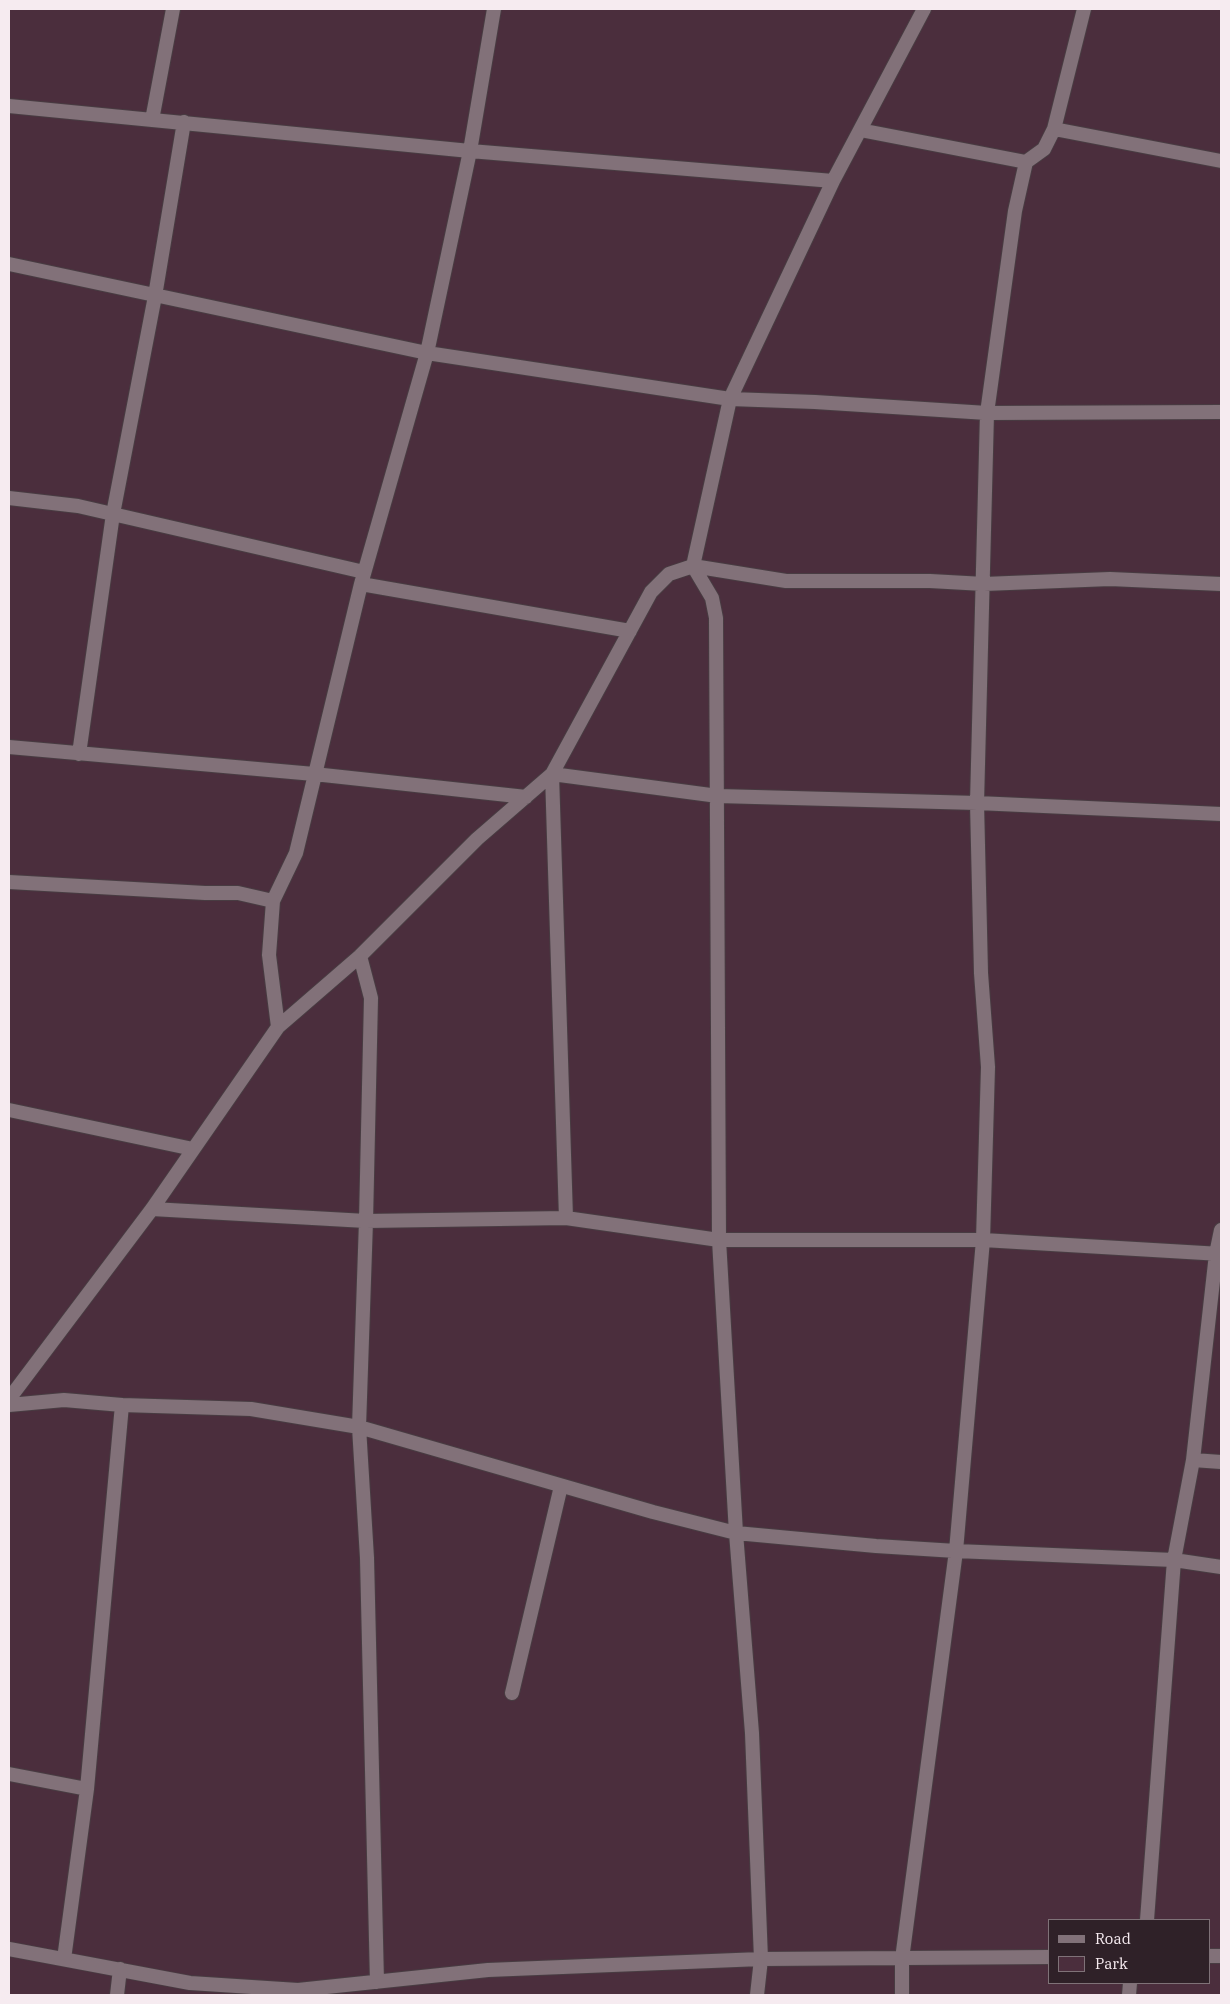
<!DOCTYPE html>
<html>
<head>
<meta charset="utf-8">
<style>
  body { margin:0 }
  #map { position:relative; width:1230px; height:2004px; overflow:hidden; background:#2f2128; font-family:"IBM Plex Serif",serif }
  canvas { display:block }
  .frame { position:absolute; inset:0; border:10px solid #f6ebf0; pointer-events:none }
  .legend { position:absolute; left:1048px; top:1919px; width:162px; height:65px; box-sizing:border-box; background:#2f2128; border:1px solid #7f7278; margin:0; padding:6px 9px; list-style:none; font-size:15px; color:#f6ebf0 }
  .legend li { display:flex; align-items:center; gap:10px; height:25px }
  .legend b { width:25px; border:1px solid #7f7278 }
</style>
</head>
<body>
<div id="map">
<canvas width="1230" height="2004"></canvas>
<div class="frame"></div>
<ul class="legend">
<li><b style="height:6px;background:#827179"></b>Road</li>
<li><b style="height:14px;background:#4b2e3d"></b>Park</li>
</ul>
</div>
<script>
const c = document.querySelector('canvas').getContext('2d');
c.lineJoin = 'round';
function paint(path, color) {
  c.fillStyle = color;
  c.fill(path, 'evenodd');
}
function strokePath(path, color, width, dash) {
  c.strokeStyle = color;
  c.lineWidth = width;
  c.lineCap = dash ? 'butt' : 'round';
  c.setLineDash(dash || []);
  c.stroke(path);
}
paint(new Path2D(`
  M 9,9 L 1221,9 L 1221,1995 L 9,1995 ZM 1049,1920 L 1209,1920 L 1209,1983 L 1049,1983 Z`), '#4b2e3d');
const minor = new Path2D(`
  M 9,106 L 470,151 L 833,181
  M 152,120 L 173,9
  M 1054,129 L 1221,161
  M 860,130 L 1026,162
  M 9,264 L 427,353 L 730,399 L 815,402 L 987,413 L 1221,412
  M 9,498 L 78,506 L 364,572
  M 693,566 L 712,598 L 716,618 L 719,1240 L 736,1533 L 752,1733 L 761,1959 L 757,1995
  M 693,566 L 786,581 L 930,581 L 984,584 L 1110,579 L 1221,584
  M 361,584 L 630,631
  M 9,747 L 314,774 L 526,797
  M 79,754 L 113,514 L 155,296 L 184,122
  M 9,882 L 205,893 L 238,893 L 273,901
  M 360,956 L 371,998 L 366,1221 L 359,1427 L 367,1558 L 377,1982
  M 278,1027 L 269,955 L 273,901 L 296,853 L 361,584 L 427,353 L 470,151 L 494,9
  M 9,1110 L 193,1149
  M 152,1209 L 366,1221 L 566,1218 L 719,1240 L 983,1240 L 1221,1254
  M 566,1218 L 552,774 L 718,796 L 977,803 L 1221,814
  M 9,1399 L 152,1209 L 278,1027 L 360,956 L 477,839 L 552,774 L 651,592 L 669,574 L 693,566 L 730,399 L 833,181 L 924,9
  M 9,1405 L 64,1400 L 122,1405 L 251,1409 L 359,1427 L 653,1512 L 736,1533 L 876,1546 L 956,1551 L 1174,1560 L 1221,1567
  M 1193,1460 L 1221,1462
  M 512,1693 L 561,1486
  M 9,1774 L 87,1789
  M 1147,1920 L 1174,1560 L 1193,1460 L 1216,1254 L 1221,1230
  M 9,1949 L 190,1983 L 298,1990 L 488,1970 L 761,1959 L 1049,1957
  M 1209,1956 L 1221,1956
  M 64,1959 L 87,1789 L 122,1405
  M 117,1995 L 120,1969
  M 902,1995 L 902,1959 L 956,1551 L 983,1240 L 988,1067 L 981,973 L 977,803 L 987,413 L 1015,211 L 1026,162 L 1044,149 L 1054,129 L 1084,9
  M 1129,1995 L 1130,1983`);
strokePath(minor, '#483c42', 16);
strokePath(minor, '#827179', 14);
</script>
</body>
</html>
